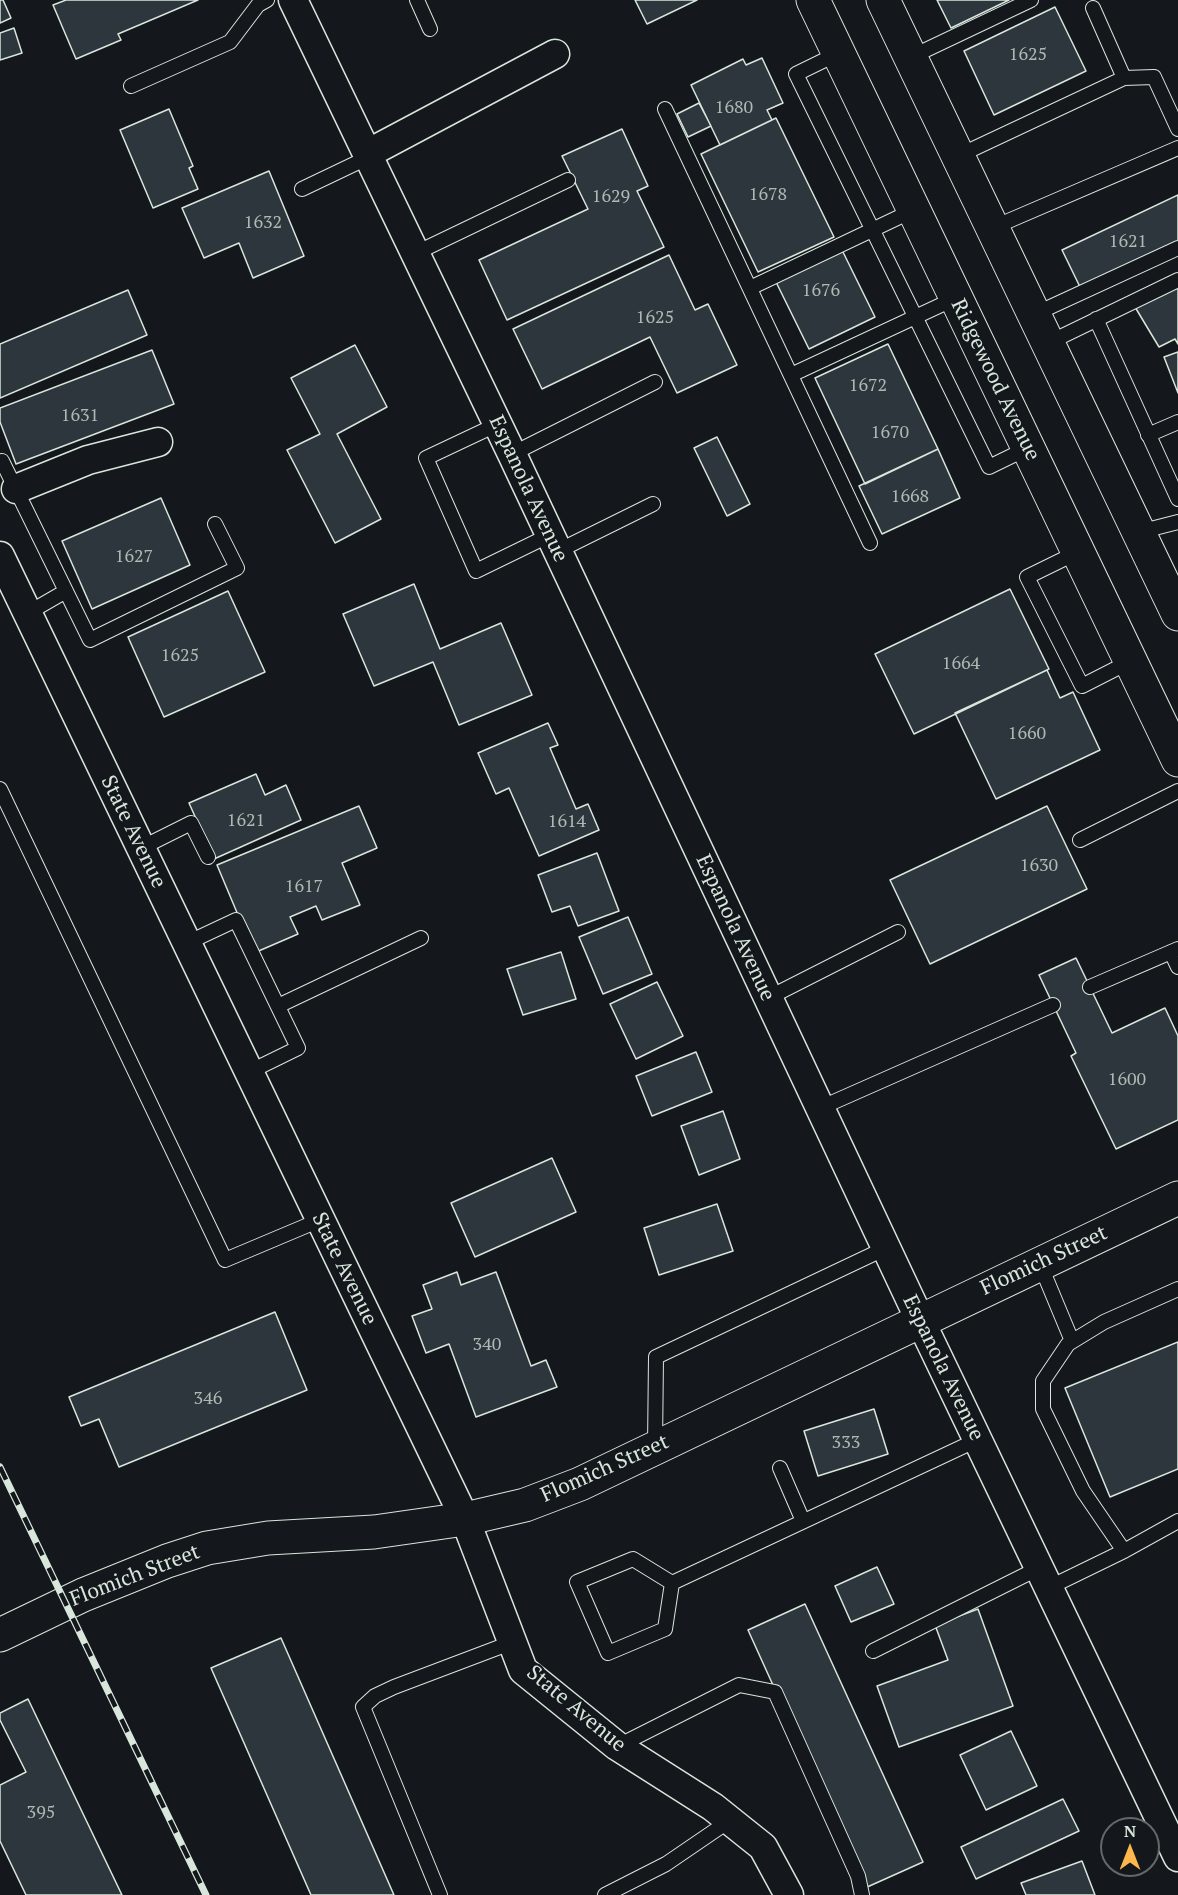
<!DOCTYPE html>
<html>
<head>
<meta charset="utf-8">
<style>
  body { margin:0 }
  #map { position:relative; width:1178px; height:1895px; overflow:hidden; background:#14181c; font-family:"PT Serif",serif }
  canvas { display:block }
  .north { position:absolute; left:1100px; top:1817px; width:60px; height:60px; box-sizing:border-box; background:#14181c; border:2px solid #626a69; border-radius:50%; rotate:0deg; font-size:16px; font-weight:700; line-height:24px; text-align:center; color:#d8e6dc }
  .north::after { content:''; display:block; margin:auto; width:21px; height:27px; background:#ffb74d; clip-path:polygon(50% 0,100% 100%,50% 72%,0 100%) }
</style>
</head>
<body>
<div id="map">
<canvas width="1178" height="1895"></canvas>
<div class="north">N</div>
</div>
<script>
const c = document.querySelector('canvas').getContext('2d');
c.lineJoin = 'round';
function paint(path, color) {
  c.fillStyle = color;
  c.fill(path, 'evenodd');
}
function strokePath(path, color, width, dash) {
  c.strokeStyle = color;
  c.lineWidth = width;
  c.lineCap = dash ? 'butt' : 'round';
  c.setLineDash(dash || []);
  c.stroke(path);
}
function label(font, color, halo, rows, align = 'center') {
  c.font = font + ' "PT Serif",serif';
  c.lineWidth = 4.5;
  c.setLineDash([]);
  c.textBaseline = 'middle';
  c.strokeStyle = halo;
  c.fillStyle = color;
  for (const [text, x, y, turn = 0] of rows) {
    c.save();
    c.translate(x, y);
    c.rotate((+turn || 0) * Math.PI / 180);
    c.textAlign = isNaN(turn) ? turn : align;
    if (halo) c.strokeText(text, 0, 0);
    c.fillText(text, 0, 0);
    c.restore();
  }
}
const building = new Path2D(`
  M 0,0 L 3,0 L 11,18 L 0,23 Z
  M 66,0 L 198,0 L 118,34 L 121,40 L 76,59 L 53,5 Z
  M 635,0 L 697,0 L 647,24 Z
  M 937,0 L 1009,0 L 951,28 Z
  M 1055,7 L 1086,71 L 994,115 L 964,51 Z
  M 14,28 L 22,53 L 0,60 L 0,33 Z
  M 762,58 L 783,103 L 767,110 L 772,120 L 720,145 L 691,85 L 743,59 L 746,65 Z
  M 699,103 L 711,126 L 688,137 L 677,114 Z
  M 169,109 L 193,166 L 189,168 L 198,189 L 153,208 L 120,130 Z
  M 776,118 L 834,237 L 758,272 L 701,154 Z
  M 622,129 L 648,186 L 637,191 L 664,247 L 507,320 L 479,260 L 588,209 L 562,156 Z
  M 269,171 L 304,256 L 253,278 L 239,243 L 204,258 L 182,208 Z
  M 1178,195 L 1178,243 L 1081,289 L 1062,250 Z
  M 842,250 L 875,317 L 809,349 L 776,282 Z
  M 669,255 L 695,310 L 708,304 L 737,365 L 677,393 L 650,337 L 542,389 L 513,329 Z
  M 1178,283 L 1178,344 L 1175,339 L 1159,347 L 1135,307 Z
  M 128,290 L 147,335 L 0,398 L 0,344 Z
  M 888,344 L 938,449 L 865,484 L 815,378 Z
  M 355,345 L 387,407 L 337,434 L 381,519 L 335,543 L 287,450 L 320,434 L 291,378 Z
  M 152,350 L 174,404 L 16,464 L 0,422 L 0,408 Z
  M 1178,352 L 1178,393 L 1164,357 Z
  M 717,437 L 750,504 L 727,516 L 694,448 Z
  M 938,449 L 960,498 L 882,534 L 859,486 Z
  M 161,498 L 190,565 L 92,609 L 62,541 Z
  M 414,584 L 440,649 L 501,623 L 532,695 L 459,725 L 433,662 L 374,686 L 343,614 Z
  M 1010,589 L 1049,669 L 914,734 L 875,654 Z
  M 228,591 L 265,672 L 164,717 L 128,637 Z
  M 1047,670 L 1060,698 L 1073,692 L 1100,750 L 996,799 L 955,713 Z
  M 548,723 L 558,745 L 550,748 L 576,809 L 588,804 L 599,830 L 539,856 L 509,788 L 496,794 L 478,753 Z
  M 256,774 L 265,795 L 286,785 L 301,820 L 214,859 L 189,803 Z
  M 359,806 L 377,848 L 342,863 L 360,905 L 322,920 L 316,906 L 290,917 L 298,934 L 254,953 L 217,865 Z
  M 1047,806 L 1087,889 L 930,964 L 890,880 Z
  M 597,853 L 619,911 L 578,926 L 570,906 L 552,912 L 538,875 Z
  M 628,917 L 652,974 L 603,994 L 579,937 Z
  M 561,952 L 576,999 L 523,1015 L 507,969 Z
  M 1076,958 L 1112,1033 L 1165,1008 L 1178,1036 L 1178,1120 L 1116,1149 L 1071,1056 L 1076,1053 L 1039,975 Z
  M 657,982 L 683,1036 L 636,1059 L 610,1004 Z
  M 696,1052 L 712,1092 L 652,1116 L 636,1076 Z
  M 723,1111 L 740,1159 L 699,1175 L 681,1126 Z
  M 552,1158 L 576,1212 L 475,1257 L 451,1203 Z
  M 717,1204 L 733,1251 L 659,1275 L 644,1228 Z
  M 457,1272 L 461,1285 L 496,1272 L 531,1366 L 546,1360 L 557,1387 L 476,1417 L 449,1344 L 426,1353 L 412,1316 L 432,1309 L 423,1285 Z
  M 275,1312 L 307,1390 L 119,1467 L 99,1419 L 81,1426 L 69,1397 Z
  M 1178,1342 L 1178,1469 L 1110,1497 L 1065,1388 Z
  M 874,1409 L 888,1454 L 818,1476 L 804,1431 Z
  M 877,1567 L 894,1604 L 851,1622 L 835,1586 Z
  M 805,1604 L 923,1862 L 865,1888 L 748,1630 Z
  M 978,1609 L 1013,1706 L 899,1747 L 877,1686 L 948,1660 L 935,1625 Z
  M 281,1638 L 394,1895 L 311,1895 L 211,1668 Z
  M 28,1699 L 122,1895 L 26,1895 L 0,1841 L 0,1785 L 26,1772 L 0,1720 L 0,1713 Z
  M 1011,1731 L 1037,1786 L 986,1810 L 960,1755 Z
  M 1063,1799 L 1079,1831 L 976,1879 L 961,1847 Z
  M 1082,1861 L 1095,1895 L 1026,1895 L 1021,1883 Z`);
paint(building, '#2c363c');
strokePath(building, '#d8e6dc', 1.5);
const lane = new Path2D(`
  M 417,0 L 430,29
  M 839,53 L 796,74 L 989,467 L 1028,448
  M 911,57 L 1031,0
  M 1124,78 L 1154,77 L 1178,129
  M 131,86 L 230,42 L 258,5 L 267,0
  M 665,109 L 870,543
  M 958,156 L 1124,78 L 1093,8
  M 302,189 L 369,157
  M 992,228 L 1178,148
  M 416,253 L 568,180
  M 750,288 L 914,210
  M 1035,314 L 1178,248
  M 1096,319 L 1178,499
  M 1048,343 L 1178,280
  M 791,375 L 956,298
  M 498,424 L 426,458 L 476,571 L 550,535
  M 1148,435 L 1178,422
  M 512,454 L 655,382
  M 0,462 L 2,461 L 90,640 L 237,568 L 215,524
  M 1139,532 L 1178,522
  M 558,551 L 653,504
  M 1078,552 L 1027,577 L 1082,686 L 1131,661
  M 28,613 L 66,591
  M 0,789 L 225,1260 L 320,1220
  M 1080,840 L 1178,791
  M 141,848 L 191,823 L 208,857
  M 187,943 L 236,920 L 298,1048 L 249,1072
  M 1171,952 L 1178,967
  M 1090,987 L 1178,949
  M 768,998 L 898,932
  M 278,1006 L 421,938
  M 820,1108 L 1053,1005
  M 1040,1264 L 1072,1341
  M 655,1446 L 656,1357 L 886,1248
  M 780,1468 L 803,1521
  M 1124,1551 L 1083,1491 L 1043,1409 L 1043,1381 L 1068,1344 L 1104,1322 L 1178,1289
  M 672,1583 L 665,1629 L 608,1653 L 577,1582 L 633,1559 L 672,1583 L 977,1440
  M 1048,1588 L 1124,1551 L 1178,1521
  M 873,1651 L 1039,1568
  M 618,1746 L 739,1685 L 775,1692 L 858,1876 L 862,1895
  M 440,1895 L 363,1707 L 375,1696 L 394,1687 L 513,1642
  M 605,1895 L 666,1864 L 729,1821`);
const street = new Path2D(`
  M 293,0 L 512,454 L 920,1320 L 1178,1857
  M 367,154 L 555,54
  M 16,489 L 88,460 L 158,442
  M 0,556 L 465,1519 L 523,1670 L 617,1746 L 713,1807 L 763,1847 L 789,1895`);
const secondary = new Path2D(`
  M 0,1635 L 83,1595 L 167,1561 L 207,1548 L 268,1538 L 374,1532 L 465,1519 L 525,1505 L 580,1484 L 1178,1198`);
const primary = new Path2D(`
  M 813,0 L 1178,760
  M 883,0 L 1178,614`);
strokePath(lane, '#d8e6dc', 16);
strokePath(street, '#d8e6dc', 31);
strokePath(secondary, '#d8e6dc', 35);
strokePath(primary, '#d8e6dc', 35);
strokePath(lane, '#14181c', 14);
strokePath(street, '#14181c', 28);
strokePath(secondary, '#14181c', 33);
strokePath(primary, '#14181c', 33);
const rail = new Path2D(`
  M 0,1467 L 206,1895`);
strokePath(rail, '#d8e6dc', 7);
strokePath(rail, '#14181c', 4.5, [14]);
label('18px', '#adbab4', null, [
  ["1625",1028,55],
  ["1680",734,108],
  ["1678",768,195],
  ["1629",611,197],
  ["1632",263,223],
  ["1621",1128,242],
  ["1676",821,291],
  ["1625",655,318],
  ["1672",868,386],
  ["1631",80,416],
  ["1670",890,433],
  ["1668",910,497],
  ["1627",134,557],
  ["1625",180,656],
  ["1664",961,664],
  ["1660",1027,734],
  ["1621",246,821],
  ["1614",567,822],
  ["1630",1039,866],
  ["1617",304,887],
  ["1600",1127,1080],
  ["340",487,1345],
  ["346",208,1399],
  ["333",846,1443],
  ["395",41,1813]
]);
label('21px', '#d8e6dc', '#14181c', [
  ["Ridgewood Avenue",995,380,64],
  ["Espanola Avenue",528,489,65],
  ["State Avenue",133,832,64],
  ["Espanola Avenue",735,928,65],
  ["Flomich Street",1044,1261,-25],
  ["State Avenue",344,1269,64],
  ["Espanola Avenue",943,1368,64],
  ["Flomich Street",605,1469,-24],
  ["Flomich Street",135,1576,-21],
  ["State Avenue",576,1709,40]
]);
</script>
</body>
</html>
